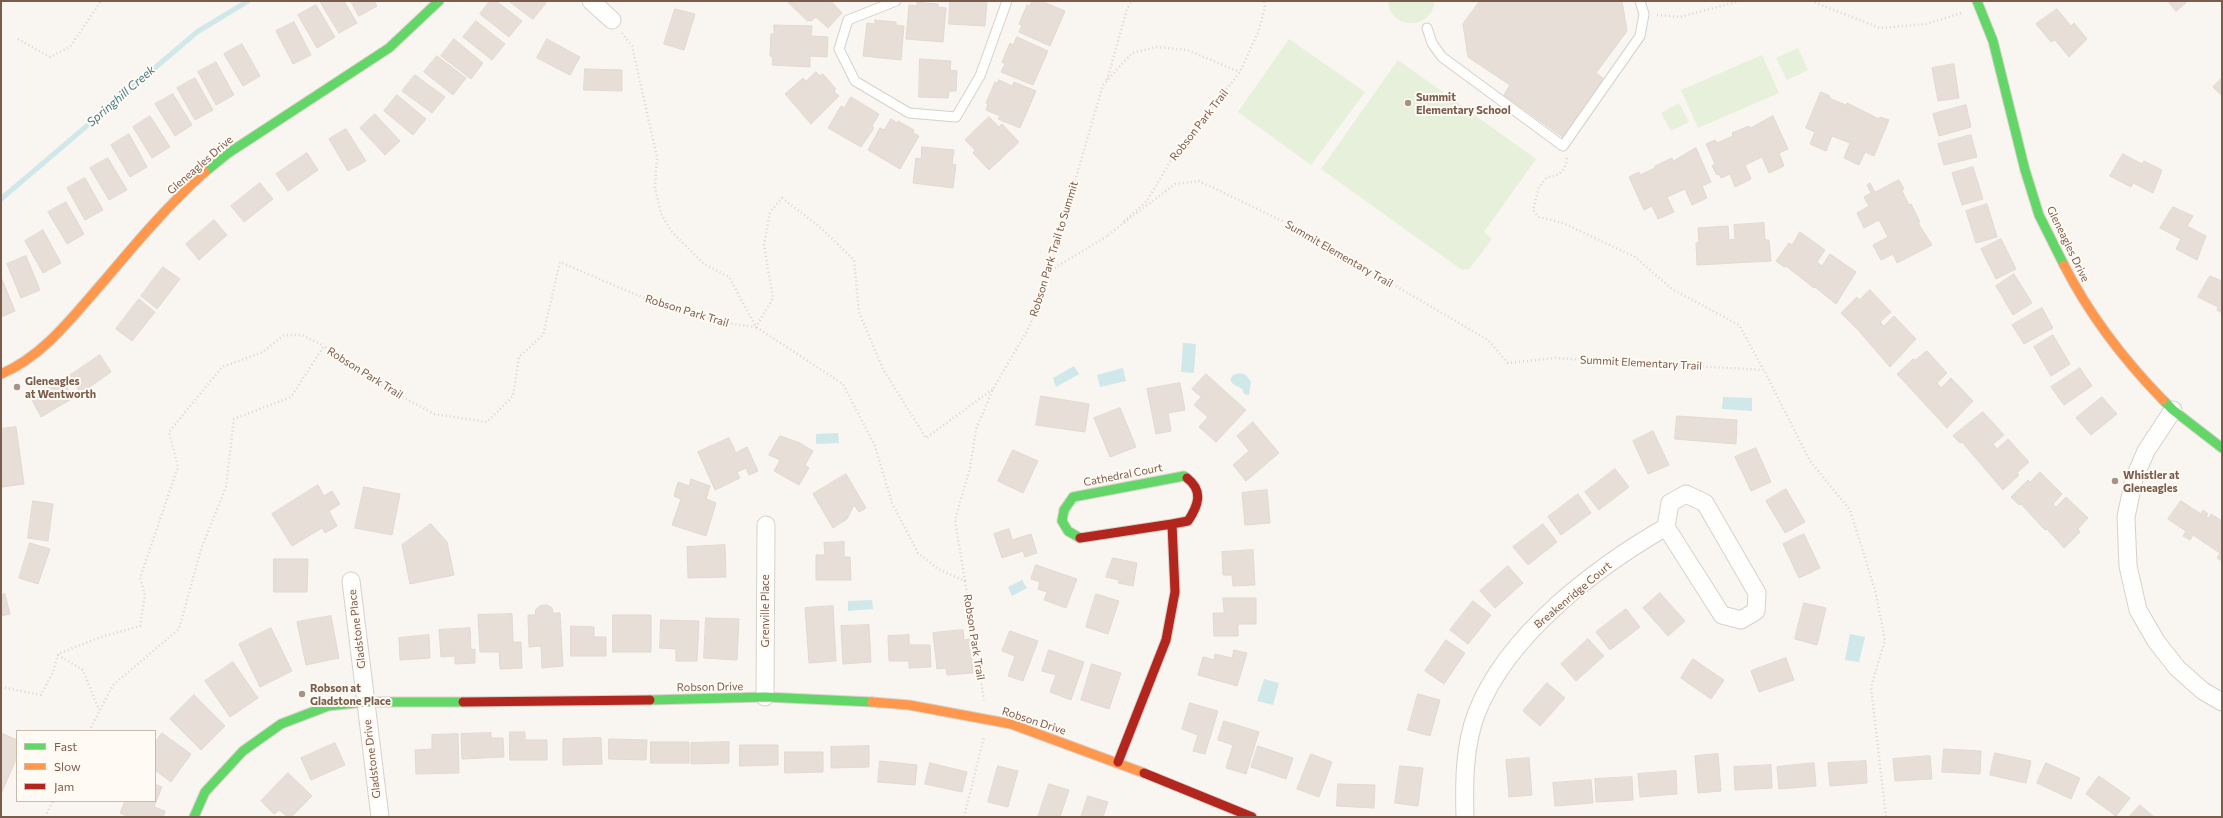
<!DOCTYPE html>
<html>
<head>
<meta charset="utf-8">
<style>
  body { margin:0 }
  #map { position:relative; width:2223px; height:818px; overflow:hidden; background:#f9f5f0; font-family:Commissioner,sans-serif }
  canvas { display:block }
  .frame { position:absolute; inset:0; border:2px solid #7a5c4d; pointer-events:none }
  .legend { position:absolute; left:16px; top:730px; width:140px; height:72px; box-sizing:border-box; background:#fffaf3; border:1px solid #cabbb1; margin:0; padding:5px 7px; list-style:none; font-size:12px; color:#7a5c4d }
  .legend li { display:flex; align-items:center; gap:8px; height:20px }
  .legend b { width:20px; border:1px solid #cabbb1 }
</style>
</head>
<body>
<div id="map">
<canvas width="2223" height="818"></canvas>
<div class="frame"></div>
<ul class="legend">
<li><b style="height:5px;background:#63d668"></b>Fast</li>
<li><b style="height:5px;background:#ff974d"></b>Slow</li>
<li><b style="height:5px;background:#b3261e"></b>Jam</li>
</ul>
</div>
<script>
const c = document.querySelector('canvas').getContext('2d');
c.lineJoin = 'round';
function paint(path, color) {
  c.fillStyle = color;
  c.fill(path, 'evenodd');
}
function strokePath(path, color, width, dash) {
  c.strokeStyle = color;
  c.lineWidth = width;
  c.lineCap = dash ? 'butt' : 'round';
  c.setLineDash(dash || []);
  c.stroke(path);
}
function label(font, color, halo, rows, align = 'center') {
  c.font = font + ' Commissioner,sans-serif';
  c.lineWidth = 4;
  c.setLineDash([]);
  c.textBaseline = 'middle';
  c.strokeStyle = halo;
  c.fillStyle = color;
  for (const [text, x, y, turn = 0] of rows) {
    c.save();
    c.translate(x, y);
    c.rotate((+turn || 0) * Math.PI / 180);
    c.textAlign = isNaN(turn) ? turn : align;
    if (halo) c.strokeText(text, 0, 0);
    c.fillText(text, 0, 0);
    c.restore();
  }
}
paint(new Path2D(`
  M 1388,1 L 1435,1 C 1431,31 1390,30 1388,1 Z
  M 1289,39 L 1365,92 L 1311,165 L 1238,112 Z
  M 1798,48 L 1808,70 L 1787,80 L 1776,58 Z
  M 1762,55 L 1779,93 L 1698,128 L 1681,90 Z
  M 1398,60 L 1536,159 L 1484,232 L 1492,239 L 1469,269 L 1462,270 L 1321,169 Z
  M 1679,103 L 1689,122 L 1671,131 L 1661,113 Z`), '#e7f0db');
paint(new Path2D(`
  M 1183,343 L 1196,344 L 1194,373 L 1181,372 Z
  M 1074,366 L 1079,374 L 1056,387 L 1053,378 Z
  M 1123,368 L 1126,381 L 1100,387 L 1097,375 Z
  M 1240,373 L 1246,375 L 1251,382 L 1249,395 L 1244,394 L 1242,389 L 1233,384 L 1230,380 L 1233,375 Z
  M 1723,397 L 1752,398 L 1752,411 L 1722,409 Z
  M 838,433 L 839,443 L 816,444 L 816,434 Z
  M 1022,580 L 1027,588 L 1012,596 L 1008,587 Z
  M 872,600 L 873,609 L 848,611 L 848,601 Z
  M 1850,634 L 1865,637 L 1859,662 L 1845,660 Z
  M 1264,679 L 1279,683 L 1273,705 L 1257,701 Z`), '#d0e8ea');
strokePath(new Path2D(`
  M 1,199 L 197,32 L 248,1`), '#d0e8ea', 5);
const building = new Path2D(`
  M 320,1 L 344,1 L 357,23 L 339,33 Z
  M 351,1 L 374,1 L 377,6 L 359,16 Z
  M 490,1 L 496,1 L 522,21 L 509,37 L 480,14 Z
  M 509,1 L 544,1 L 546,3 L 533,19 Z
  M 787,1 L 831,1 L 842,13 L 828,28 L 816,17 L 811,21 L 809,20 L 808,21 Z
  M 950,1 L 987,1 L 985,26 L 949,24 Z
  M 1032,1 L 1041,1 L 1065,11 L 1050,46 L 1019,32 L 1022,25 L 1019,24 L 1027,5 L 1030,6 Z
  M 1480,1 L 1622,1 L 1627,31 L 1596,73 L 1604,79 L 1564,138 L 1504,95 L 1510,85 L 1468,57 L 1463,24 Z
  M 2168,1 L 2185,1 L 2186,3 L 2176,11 Z
  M 917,2 L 938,4 L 938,7 L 946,8 L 943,42 L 906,39 L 909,5 L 917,6 Z
  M 316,5 L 335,37 L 317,48 L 298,15 Z
  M 675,9 L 695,14 L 684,50 L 664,44 Z
  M 2057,9 L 2071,26 L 2074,23 L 2087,39 L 2069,57 L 2055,40 L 2051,42 L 2036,24 Z
  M 875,20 L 896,22 L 896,25 L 904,26 L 901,60 L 863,56 L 867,23 L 875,24 Z
  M 476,21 L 505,44 L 492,60 L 463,37 Z
  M 294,22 L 311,55 L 293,64 L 276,31 Z
  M 774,25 L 812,26 L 811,36 L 828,37 L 827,57 L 810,56 L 810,67 L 772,65 L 773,57 L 770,56 L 771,34 L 774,34 Z
  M 1017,37 L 1048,51 L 1033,85 L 1001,72 L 1005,64 L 1002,62 L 1010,43 L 1013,45 Z
  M 454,39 L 483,63 L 471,79 L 441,56 Z
  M 547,39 L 580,57 L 570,75 L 537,58 Z
  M 242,44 L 260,76 L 243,86 L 224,54 Z
  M 437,56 L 466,78 L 453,95 L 424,72 Z
  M 920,59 L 951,61 L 950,70 L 957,71 L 956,91 L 949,91 L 948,98 L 919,97 Z
  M 216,62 L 234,95 L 216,105 L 198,72 Z
  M 1954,64 L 1959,98 L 1938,101 L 1932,68 Z
  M 585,69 L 622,70 L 622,91 L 584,90 Z
  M 816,72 L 820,76 L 823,74 L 836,89 L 834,91 L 839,96 L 811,124 L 785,94 L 803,78 L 806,81 Z
  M 415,75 L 445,97 L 432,113 L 402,91 Z
  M 195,78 L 213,110 L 195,120 L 177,88 Z
  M 2222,78 L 2222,96 L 2213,87 Z
  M 999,80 L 1012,86 L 1014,82 L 1036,91 L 1020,128 L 998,119 L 1000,116 L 986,110 L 988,104 L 986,103 L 995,82 L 998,83 Z
  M 1821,92 L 1830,96 L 1829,98 L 1846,105 L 1847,103 L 1879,119 L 1880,117 L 1889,120 L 1874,156 L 1865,152 L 1859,165 L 1844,158 L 1850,143 L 1832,136 L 1826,151 L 1810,144 L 1815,132 L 1806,128 Z
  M 173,94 L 192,125 L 175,136 L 155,104 Z
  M 397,95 L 426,119 L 413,135 L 384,111 Z
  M 851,97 L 879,114 L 872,126 L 874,128 L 861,147 L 828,128 L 841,106 L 844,108 Z
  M 1966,105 L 1971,127 L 1939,136 L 1933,114 Z
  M 375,114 L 400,141 L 385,155 L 360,128 Z
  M 150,116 L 170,147 L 152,158 L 133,127 Z
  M 1773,116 L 1788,149 L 1779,153 L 1784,166 L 1769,173 L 1762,157 L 1745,165 L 1751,179 L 1735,187 L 1730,174 L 1721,178 L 1719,174 L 1717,175 L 1712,166 L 1715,164 L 1706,144 L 1715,140 L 1717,143 L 1733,136 L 1732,133 L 1749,126 L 1750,128 Z
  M 989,117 L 999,127 L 1002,124 L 1019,142 L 989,170 L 973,153 L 975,150 L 965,140 Z
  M 891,119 L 897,123 L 898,121 L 914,130 L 913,133 L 919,136 L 900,169 L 868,150 L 880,128 L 884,130 Z
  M 346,129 L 366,161 L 348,171 L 329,139 Z
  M 129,134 L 147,167 L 130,177 L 111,145 Z
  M 1971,135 L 1977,157 L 1944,165 L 1938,144 Z
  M 922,147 L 954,150 L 952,164 L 956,165 L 953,188 L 913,183 L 916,158 L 921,159 Z
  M 1696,148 L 1711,182 L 1702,186 L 1707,198 L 1692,205 L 1685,189 L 1667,197 L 1674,212 L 1658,219 L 1652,206 L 1644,210 L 1629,177 L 1639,172 L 1640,175 L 1655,168 L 1655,166 L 1672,158 L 1673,161 Z
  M 307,153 L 318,170 L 288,191 L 276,174 Z
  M 2123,154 L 2142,164 L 2144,161 L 2162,170 L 2153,193 L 2133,183 L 2131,187 L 2110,176 Z
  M 108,158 L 127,190 L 109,200 L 90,168 Z
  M 1973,167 L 1983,199 L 1962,205 L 1952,173 Z
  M 85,178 L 103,210 L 85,220 L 67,188 Z
  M 1899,180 L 1904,189 L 1902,191 L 1909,205 L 1911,204 L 1920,222 L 1918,223 L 1932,245 L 1897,263 L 1893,254 L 1881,260 L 1873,245 L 1888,237 L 1879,220 L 1864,228 L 1857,213 L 1869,206 L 1864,197 L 1871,193 L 1867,185 L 1870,183 L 1875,192 Z
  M 260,183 L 273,199 L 244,222 L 231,206 Z
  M 66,202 L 84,234 L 67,244 L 48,212 Z
  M 1987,204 L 1997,237 L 1976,243 L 1966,211 Z
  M 2173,207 L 2193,216 L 2187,226 L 2206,236 L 2197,260 L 2176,249 L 2181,239 L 2160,228 Z
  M 214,220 L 227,235 L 199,260 L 186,244 Z
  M 1764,223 L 1765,240 L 1769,240 L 1771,261 L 1697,265 L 1696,243 L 1699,243 L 1698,228 L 1728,226 L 1729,240 L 1735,239 L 1734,225 Z
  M 43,230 L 61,263 L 43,273 L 25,241 Z
  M 1800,232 L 1825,250 L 1817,262 L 1822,266 L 1830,254 L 1856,272 L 1836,304 L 1815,287 L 1814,288 L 1786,266 L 1784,267 L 1776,261 L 1789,243 L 1792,245 Z
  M 2001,239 L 2016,269 L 1996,279 L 1981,249 Z
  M 26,256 L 40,290 L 21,298 L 7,264 Z
  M 163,267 L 180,279 L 157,309 L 141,296 Z
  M 2014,274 L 2032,303 L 2013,315 L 1996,286 Z
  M 2210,276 L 2222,281 L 2222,313 L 2217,310 L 2218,307 L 2198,297 Z
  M 1,277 L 15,311 L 1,317 Z
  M 1870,290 L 1891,312 L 1880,322 L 1884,326 L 1894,316 L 1916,339 L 1890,367 L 1859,331 L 1841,313 L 1857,297 L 1859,300 Z
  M 139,299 L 155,312 L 132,341 L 116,329 Z
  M 2042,308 L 2053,328 L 2024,344 L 2012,325 Z
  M 2053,335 L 2070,364 L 2051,376 L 2034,347 Z
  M 1927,351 L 1947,373 L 1937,383 L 1941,388 L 1951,378 L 1973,401 L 1947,428 L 1897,374 L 1913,359 L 1915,360 Z
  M 100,355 L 111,372 L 81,393 L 69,376 Z
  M 2080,368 L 2092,386 L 2064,405 L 2051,387 Z
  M 1206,374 L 1246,410 L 1216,442 L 1199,427 L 1208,417 L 1194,405 L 1201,397 L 1192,389 Z
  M 63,380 L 73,398 L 41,417 L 31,398 Z
  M 1180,383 L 1185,410 L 1168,413 L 1171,431 L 1156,434 L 1147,389 Z
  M 1041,396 L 1089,404 L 1085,432 L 1036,425 Z
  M 2102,397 L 2117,414 L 2091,435 L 2076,418 Z
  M 1120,408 L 1136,447 L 1110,457 L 1094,418 Z
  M 1983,412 L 2004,435 L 1993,444 L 1997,449 L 2008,439 L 2029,462 L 2017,473 L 2019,475 L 2003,490 L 1962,442 L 1960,443 L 1953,436 Z
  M 1677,416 L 1737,420 L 1736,444 L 1675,439 Z
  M 1253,422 L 1279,453 L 1246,481 L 1233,465 L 1249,451 L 1237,436 Z
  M 16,427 L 24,484 L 2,487 L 1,429 Z
  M 1653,431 L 1669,465 L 1648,474 L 1633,441 Z
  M 780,436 L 800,443 L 813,451 L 805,465 L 809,468 L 799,485 L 774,471 L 780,460 L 769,455 Z
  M 729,438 L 736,453 L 747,447 L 758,471 L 749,475 L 746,468 L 737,472 L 740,478 L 715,490 L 698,452 Z
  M 1756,448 L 1771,482 L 1751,491 L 1735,457 Z
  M 1013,450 L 1038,461 L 1023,493 L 998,481 Z
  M 1615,469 L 1629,487 L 1599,510 L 1585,492 Z
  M 2040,472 L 2062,494 L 2053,504 L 2056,507 L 2066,497 L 2088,518 L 2078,529 L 2080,532 L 2064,548 L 2047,529 L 2045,530 L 2021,504 L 2019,505 L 2011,497 L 2028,480 L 2030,482 Z
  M 846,474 L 866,508 L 859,512 L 854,505 L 847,519 L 833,528 L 813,494 Z
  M 691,479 L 710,486 L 706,499 L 716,503 L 706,536 L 672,525 L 681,499 L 674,496 L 678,482 L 689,486 Z
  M 318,485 L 324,496 L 332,491 L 340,504 L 329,511 L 337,526 L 325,533 L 322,528 L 292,546 L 272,514 Z
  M 364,487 L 400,494 L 392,535 L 355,528 Z
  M 1786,489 L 1805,522 L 1785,533 L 1766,501 Z
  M 1267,490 L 1270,523 L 1245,525 L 1242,493 Z
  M 1578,494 L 1591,513 L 1561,535 L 1548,517 Z
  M 33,501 L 53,504 L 48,541 L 28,538 Z
  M 2181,501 L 2201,514 L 2203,510 L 2208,514 L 2206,517 L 2209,518 L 2211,514 L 2222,521 L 2222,561 L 2217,558 L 2220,553 L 2193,535 L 2190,540 L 2183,536 L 2186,531 L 2168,519 Z
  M 431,524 L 447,542 L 454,575 L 410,584 L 402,545 Z
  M 1543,524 L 1557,542 L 1528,565 L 1513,547 Z
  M 1009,529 L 1012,540 L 1031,534 L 1037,553 L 1025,557 L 1023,551 L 1002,558 L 994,534 Z
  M 1804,534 L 1820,568 L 1799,578 L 1783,544 Z
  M 844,542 L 844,557 L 850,557 L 851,580 L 816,580 L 816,555 L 825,555 L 824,543 Z
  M 30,543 L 50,549 L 38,584 L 19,578 Z
  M 725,545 L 726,577 L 688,578 L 687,547 Z
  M 1253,550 L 1255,585 L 1233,586 L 1232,575 L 1223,575 L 1222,552 Z
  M 1113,558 L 1137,563 L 1133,586 L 1118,583 L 1119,580 L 1106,577 Z
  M 274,559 L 308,559 L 307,592 L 274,592 Z
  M 1036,565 L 1077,579 L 1066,608 L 1044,600 L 1047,592 L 1038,589 L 1040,582 L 1031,579 Z
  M 1508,566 L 1523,583 L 1495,608 L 1480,591 Z
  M 1660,593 L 1685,621 L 1668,636 L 1643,608 Z
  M 5,594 L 10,614 L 1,616 L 1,595 Z
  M 1096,594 L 1119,601 L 1108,634 L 1086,627 Z
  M 1223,598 L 1256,598 L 1256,624 L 1238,624 L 1238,636 L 1214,636 L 1213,613 L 1224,613 Z
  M 1473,601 L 1491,615 L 1468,644 L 1450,630 Z
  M 1804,603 L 1826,608 L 1817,645 L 1795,639 Z
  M 547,605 L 552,608 L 553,613 L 560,613 L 563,666 L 542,668 L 541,646 L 529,647 L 528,615 L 535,615 L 536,609 L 540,606 Z
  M 833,606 L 836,661 L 809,663 L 805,608 Z
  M 1626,609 L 1640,627 L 1610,650 L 1596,632 Z
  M 512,614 L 513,642 L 521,642 L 522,668 L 500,669 L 499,652 L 480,652 L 478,615 Z
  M 613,615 L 651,615 L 651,652 L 613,652 Z
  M 331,616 L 339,658 L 306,665 L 297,622 Z
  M 706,618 L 739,619 L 737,660 L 704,658 Z
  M 661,620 L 699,621 L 697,661 L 676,661 L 676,649 L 660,648 Z
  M 869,625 L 871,662 L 843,664 L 841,626 Z
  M 571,626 L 594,627 L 594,637 L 606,637 L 606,656 L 571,656 Z
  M 271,628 L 292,671 L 260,687 L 239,644 Z
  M 470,628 L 471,650 L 475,649 L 475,663 L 455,664 L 455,656 L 441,657 L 439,630 Z
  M 963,630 L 964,640 L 970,639 L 973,673 L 947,675 L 946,668 L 937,669 L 933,633 Z
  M 1010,631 L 1038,641 L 1023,681 L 1008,676 L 1015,656 L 1002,651 Z
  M 429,635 L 430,658 L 400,660 L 399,638 Z
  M 909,635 L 909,645 L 930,645 L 931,667 L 909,668 L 909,661 L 889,661 L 888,636 Z
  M 1588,639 L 1604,656 L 1576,681 L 1561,664 Z
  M 1446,640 L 1465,653 L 1444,684 L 1425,671 Z
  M 1049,650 L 1084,662 L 1071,700 L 1050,692 L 1056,675 L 1042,671 Z
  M 1234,650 L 1247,653 L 1237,686 L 1198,675 L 1203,657 L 1214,660 L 1215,654 L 1232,658 Z
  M 1786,658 L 1794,680 L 1759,692 L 1751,671 Z
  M 1693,659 L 1724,680 L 1711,699 L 1681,678 Z
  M 233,662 L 258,698 L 230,717 L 205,681 Z
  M 1092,664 L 1121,673 L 1109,709 L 1081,700 Z
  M 1547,683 L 1565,698 L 1540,726 L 1523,711 Z
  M 1418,694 L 1440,700 L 1430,736 L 1408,730 Z
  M 194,695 L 225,726 L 201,750 L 170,719 Z
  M 1190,703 L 1218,711 L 1205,754 L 1193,751 L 1198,735 L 1182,729 Z
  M 1224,721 L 1259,732 L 1246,774 L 1226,768 L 1233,745 L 1218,740 Z
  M 510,732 L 525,732 L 525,740 L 547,740 L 547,760 L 510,760 Z
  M 1,733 L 17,740 L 17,757 L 1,794 Z
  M 162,733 L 191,754 L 171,782 L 155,770 L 155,743 Z
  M 491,733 L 491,738 L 503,738 L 504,757 L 462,759 L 461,734 Z
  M 458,734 L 459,773 L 416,774 L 415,750 L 432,749 L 432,735 Z
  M 601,738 L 602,764 L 563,765 L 563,739 Z
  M 609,739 L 647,740 L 646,760 L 609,759 Z
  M 651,742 L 689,742 L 689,763 L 651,763 Z
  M 729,742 L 729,763 L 691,764 L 691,743 Z
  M 335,743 L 345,765 L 311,780 L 301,758 Z
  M 740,745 L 778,745 L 778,765 L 740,766 Z
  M 869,746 L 869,767 L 831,768 L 831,747 Z
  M 1258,746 L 1293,758 L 1286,779 L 1251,767 Z
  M 1944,749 L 1981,751 L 1980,774 L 1942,772 Z
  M 785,752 L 823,752 L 823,772 L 785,773 Z
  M 1995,753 L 2031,761 L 2026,783 L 1990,775 Z
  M 1311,754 L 1332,762 L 1319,797 L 1297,789 Z
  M 1718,754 L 1721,791 L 1698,793 L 1695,756 Z
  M 1930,756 L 1932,779 L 1895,781 L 1893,759 Z
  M 1529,758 L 1532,795 L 1509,797 L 1506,760 Z
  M 880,761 L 917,765 L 915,785 L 878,782 Z
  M 1866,761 L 1867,783 L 1830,786 L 1828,763 Z
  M 930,763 L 967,772 L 962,792 L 925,784 Z
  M 1814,763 L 1816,786 L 1779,789 L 1777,767 Z
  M 2046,763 L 2080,778 L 2071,799 L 2037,783 Z
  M 1771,765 L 1772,788 L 1735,790 L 1734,767 Z
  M 998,766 L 1018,771 L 1008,807 L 988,802 Z
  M 1400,766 L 1423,768 L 1418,806 L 1395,803 Z
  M 1676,771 L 1677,794 L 1640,797 L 1638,774 Z
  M 288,773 L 312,796 L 291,817 L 288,817 L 279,810 L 274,814 L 261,801 Z
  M 2099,776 L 2130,798 L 2116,816 L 2086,794 Z
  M 1632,777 L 1633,800 L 1596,802 L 1595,779 Z
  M 1591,780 L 1593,803 L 1555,806 L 1553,783 Z
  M 155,784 L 162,787 L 154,807 L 165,811 L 163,817 L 129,817 L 120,813 L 125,801 L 155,801 Z
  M 1049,784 L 1069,790 L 1060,817 L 1038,817 Z
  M 1338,784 L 1375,785 L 1374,808 L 1337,806 Z
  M 1088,796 L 1108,802 L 1103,817 L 1081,817 Z
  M 2140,805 L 2154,817 L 2129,817 Z`);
paint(building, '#e6ded7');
strokePath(building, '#e2d8d2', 1);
const lane = new Path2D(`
  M 896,1 L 848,20 L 839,49 L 855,81 L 909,113 L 956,117 L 980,76 L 1007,1
  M 1427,28 L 1432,43 L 1442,57 L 1563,146 L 1640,36 L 1644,14 L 1640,1`);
const street = new Path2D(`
  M 591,1 L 612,20
  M 2173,410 L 2146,451 L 2134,479 L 2126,517 L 2128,566 L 2138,610 L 2156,641 L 2177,668 L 2203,691 L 2222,702
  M 1686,494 L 1705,503 L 1757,593 L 1756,611 L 1741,620 L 1722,615 L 1666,527 L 1670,503 Z
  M 351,581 L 380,817
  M 765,697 L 766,525
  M 1465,817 C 1464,783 1464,745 1477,712 C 1508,634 1595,568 1666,527`);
const fast = new Path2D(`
  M 1977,1 L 1993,41 L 2025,170 L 2039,215 L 2064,265
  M 205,172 L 227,154 L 389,48 L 439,1
  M 2163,400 L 2173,410 L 2222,448
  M 1080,538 L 1068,531 L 1062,521 L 1064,510 L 1073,497 L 1184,476 L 1187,478
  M 650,700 L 765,697 L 872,702
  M 194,817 L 205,792 L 243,751 L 281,724 L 328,706 L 365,702 L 463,702`);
const slow = new Path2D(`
  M 2064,265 C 2089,314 2124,360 2163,400
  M 1,374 C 44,356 74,315 104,281 C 136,243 168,205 205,172
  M 872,702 L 909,705 L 1011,724 L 1144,773`);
const jam = new Path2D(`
  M 1080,538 L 1172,524
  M 463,702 L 650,700
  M 1118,762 L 1166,640 L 1175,592 L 1172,524 L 1188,521 C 1198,506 1204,491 1187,478
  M 1144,773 L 1252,817`);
strokePath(lane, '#d7d1cb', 11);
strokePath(street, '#d7d1cb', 19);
strokePath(fast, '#d9d2cb', 11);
strokePath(slow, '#d9d2cb', 11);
strokePath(jam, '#d9d2cb', 11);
strokePath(new Path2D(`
  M 1811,1 L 1880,28 L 1926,24 L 1961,13
  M 1657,15 L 1680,17 L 1740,1
  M 622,33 L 632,46 L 657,157 L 655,187 L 661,214 L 672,232 L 704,264 L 729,277 L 756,327 L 843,384 L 875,446 L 892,503 L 918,553 L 938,569 L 965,581 L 984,700
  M 18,39 L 50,57 L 70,47 L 101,1
  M 1107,80 L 1127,9 L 1132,1
  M 1567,158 C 1565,171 1560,176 1547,177 L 1539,187 L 1533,210 L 1539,217 L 1563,223 L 1635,257 L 1672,289 L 1739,325 L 1763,369
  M 1124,221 L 1147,201 L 1174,155 L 1240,72 L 1259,30 L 1265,7 L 1264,1
  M 1108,235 L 1175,184 L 1199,181 L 1295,227 L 1488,340 L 1508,363 L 1555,358 L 1764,370 L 1810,461 L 1850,510 L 1875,590 L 1885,640 L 1871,687 L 1886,817
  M 1048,272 L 1109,235
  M 965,581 L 955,520 L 970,468 L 976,429 L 993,389 L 1027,331 L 1039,304 L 1103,85 L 1132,53 L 1157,47 L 1187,50 L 1240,72
  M 58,655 L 83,670 L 99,710
  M 1,687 L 41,695 L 53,672 L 58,654 L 101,637 L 140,626 L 145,595 L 140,578 L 178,467 L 169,432 L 222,367 L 263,352 L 284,335 L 302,335 L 324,346
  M 89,731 L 113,685 L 179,629 L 201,549 L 226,487 L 234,419 L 291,397 L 324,346 L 379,384 L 434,414 L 487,422 L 513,396 L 519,357 L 543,335 L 560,262 C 623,289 687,320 756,327 L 773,298 L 764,245 L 770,212 L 782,198 L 820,227 L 854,260 L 859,312 L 883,369 L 926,438 L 993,389
  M 45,817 L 53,801
  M 964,817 L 984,737`), '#dcd5d0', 2.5, [1, 3]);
strokePath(lane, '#fefefd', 9);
strokePath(street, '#fefefd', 17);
strokePath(fast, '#63d668', 9);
strokePath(slow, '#ff974d', 9);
strokePath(jam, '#b3261e', 9);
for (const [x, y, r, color] of [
  [1408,103,4,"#a69286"],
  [17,387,4,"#a69286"],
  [2115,481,4,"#a69286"],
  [302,694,4,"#a69286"]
]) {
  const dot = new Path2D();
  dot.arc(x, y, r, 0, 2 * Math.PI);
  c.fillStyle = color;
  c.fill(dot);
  strokePath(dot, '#fffaf3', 1.5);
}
label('bold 11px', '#7a5c4d', '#fffaf3', [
  ["Summit",1416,97],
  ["Elementary School",1416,110],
  ["Gleneagles",25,381],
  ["at Wentworth",25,394],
  ["Whistler at",2123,475],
  ["Gleneagles",2123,488],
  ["Robson at",310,688],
  ["Gladstone Place",310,701]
], 'left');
label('11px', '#7a5c4d', '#fffaf3', [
  ["Robson Park Trail",1199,125,-52],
  ["Gleneagles Drive",200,165,-41],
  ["Gleneagles Drive",2068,244,64],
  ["Robson Park Trail to Summit",1054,249,-73],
  ["Summit Elementary Trail",1339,254,30],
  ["Robson Park Trail",687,311,17],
  ["Summit Elementary Trail",1641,363,3],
  ["Robson Park Trail",365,373,32],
  ["Cathedral Court",1123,475,-11],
  ["Breakenridge Court",1573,595,-40],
  ["Grenville Place",765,611,-90],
  ["Gladstone Place",357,629,-97],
  ["Robson Park Trail",974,637,81],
  ["Robson Drive",710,687,-1],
  ["Robson Drive",1034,721,18],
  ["Gladstone Drive",372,759,-97]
]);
label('italic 12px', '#437c86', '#fffaf3', [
  ["Springhill Creek",121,96,-41]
]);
</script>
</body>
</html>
